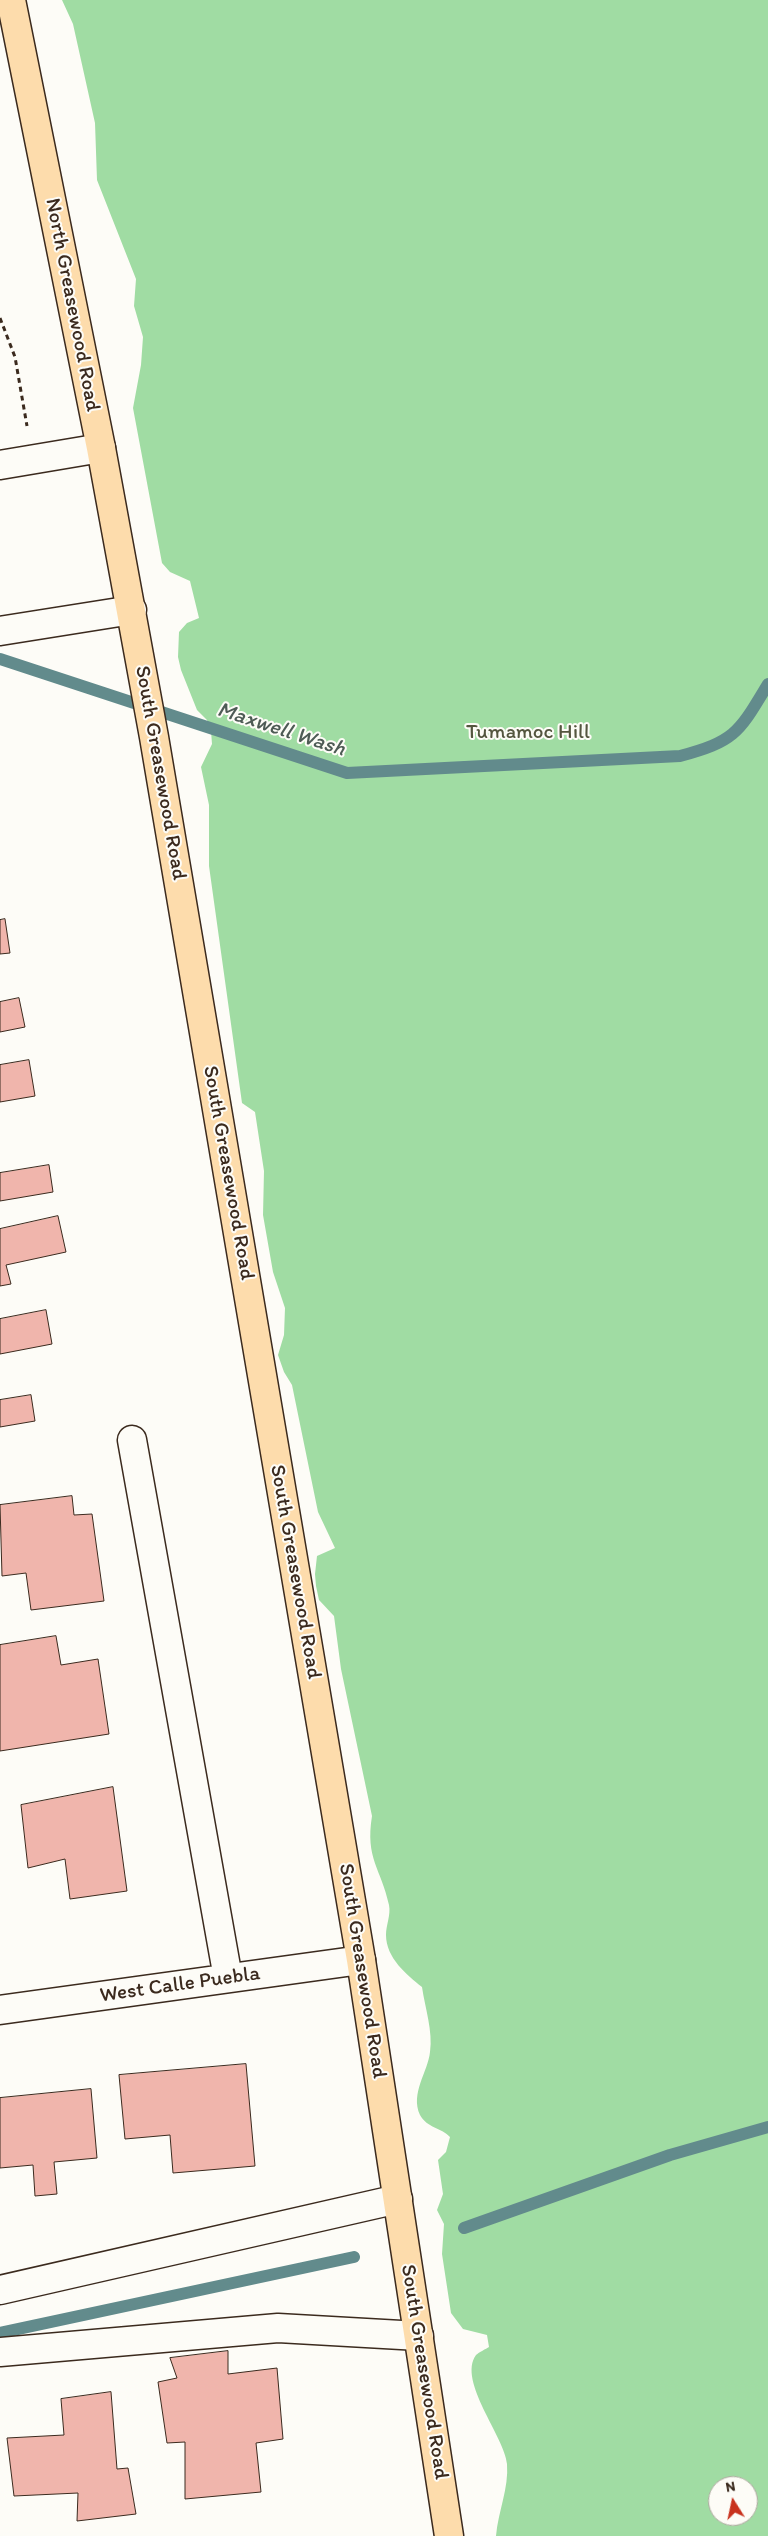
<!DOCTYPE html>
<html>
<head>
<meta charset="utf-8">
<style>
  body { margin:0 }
  #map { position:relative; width:768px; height:2536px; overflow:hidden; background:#fdfcf7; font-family:Itim,sans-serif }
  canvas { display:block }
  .north { position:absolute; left:708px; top:2476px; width:50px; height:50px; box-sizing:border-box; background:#fdfcf7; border:1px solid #afa8a0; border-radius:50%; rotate:350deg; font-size:14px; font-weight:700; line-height:20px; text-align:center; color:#3b2a1e }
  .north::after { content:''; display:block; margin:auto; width:18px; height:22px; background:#c8321e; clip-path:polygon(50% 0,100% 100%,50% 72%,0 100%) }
</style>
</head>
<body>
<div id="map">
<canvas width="768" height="2536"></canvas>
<div class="north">N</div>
</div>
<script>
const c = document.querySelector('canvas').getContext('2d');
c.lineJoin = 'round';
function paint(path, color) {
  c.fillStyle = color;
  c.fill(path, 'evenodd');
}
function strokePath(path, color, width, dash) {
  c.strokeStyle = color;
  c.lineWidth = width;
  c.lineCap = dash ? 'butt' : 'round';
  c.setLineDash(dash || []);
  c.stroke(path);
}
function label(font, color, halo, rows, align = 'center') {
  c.font = font + ' Itim,sans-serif';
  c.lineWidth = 4;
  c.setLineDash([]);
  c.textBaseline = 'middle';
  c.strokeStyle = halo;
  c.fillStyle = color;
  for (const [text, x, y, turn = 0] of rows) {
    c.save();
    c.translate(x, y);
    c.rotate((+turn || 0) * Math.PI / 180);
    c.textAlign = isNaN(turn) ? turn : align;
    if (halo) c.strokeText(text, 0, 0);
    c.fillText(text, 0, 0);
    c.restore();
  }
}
paint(new Path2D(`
  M 62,0 L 768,0 L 768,2536 L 496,2536 C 498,2512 509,2488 507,2464 C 505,2437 457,2381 476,2355 C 479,2352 486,2349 489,2347 L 487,2335 L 463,2329 L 451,2313 L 442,2254 L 444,2224 L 437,2210 L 443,2194 L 438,2160 L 446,2152 L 450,2137 C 442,2128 427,2128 420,2115 C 410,2093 428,2072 430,2052 C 433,2031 425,2008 422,1987 C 407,1975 386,1958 386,1935 C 386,1925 391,1915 389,1905 C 381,1868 365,1859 372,1816 L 341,1669 L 334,1616 L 319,1600 L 316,1586 L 315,1574 L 317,1556 L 335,1548 L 318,1512 L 292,1385 L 284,1372 L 278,1355 L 284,1335 L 285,1308 L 273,1272 L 263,1215 L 264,1171 L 255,1112 L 242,1103 L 209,866 L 209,805 L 201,767 L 212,744 L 211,731 L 207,720 L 197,710 L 181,670 L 178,657 L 179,632 L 187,623 L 199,618 L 190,581 L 170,572 L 162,563 L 133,408 L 141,365 L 143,337 L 134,306 L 136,279 L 97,180 L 95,123 L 73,24 ZM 718,2486 L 748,2486 L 748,2516 L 718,2516 Z`), '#a0dca3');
strokePath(new Path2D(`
  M 0,659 L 347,773 L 680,756 C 736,741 739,732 768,684
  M 464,2228 L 670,2155 L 768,2127
  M 0,2333 L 354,2257`), '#628b8c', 12);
const building = new Path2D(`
  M 5,919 L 10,953 L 0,954 L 0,920 Z
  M 19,998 L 25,1027 L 0,1032 L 0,1002 Z
  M 29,1060 L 35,1096 L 0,1102 L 0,1065 Z
  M 49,1165 L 53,1192 L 0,1201 L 0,1173 Z
  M 58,1216 L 66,1252 L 6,1265 L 11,1284 L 0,1286 L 0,1229 Z
  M 46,1310 L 52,1344 L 0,1354 L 0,1319 Z
  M 31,1395 L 35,1421 L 0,1427 L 0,1400 Z
  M 72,1496 L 74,1515 L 92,1514 L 104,1601 L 31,1610 L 26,1573 L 2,1576 L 0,1505 Z
  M 56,1636 L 61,1665 L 98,1659 L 109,1734 L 0,1751 L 0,1645 Z
  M 113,1787 L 127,1891 L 70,1899 L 65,1859 L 28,1868 L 21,1805 Z
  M 246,2064 L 255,2166 L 173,2173 L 170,2135 L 125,2139 L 119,2075 Z
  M 91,2089 L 97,2158 L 54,2162 L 57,2194 L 35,2196 L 33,2165 L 0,2168 L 0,2098 Z
  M 228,2351 L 228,2374 L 277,2368 L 283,2439 L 256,2443 L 261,2492 L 185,2499 L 185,2442 L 167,2443 L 158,2382 L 177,2378 L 170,2358 Z
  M 111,2392 L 117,2469 L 128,2468 L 136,2514 L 77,2521 L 78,2493 L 14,2496 L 7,2438 L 64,2435 L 61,2399 Z`);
paint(building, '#f0b5ac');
strokePath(building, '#3b2a1e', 1);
const minor = new Path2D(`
  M 0,465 L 101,448
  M 0,631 L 132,610
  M 132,1440 L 228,1978
  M 0,2010 L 361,1960
  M 0,2290 L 398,2199
  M 0,2352 L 278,2328 L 419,2336`);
const major = new Path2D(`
  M 11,0 L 101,448 L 154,737 L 361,1960 L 449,2536`);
strokePath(minor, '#3b2a1e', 31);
strokePath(major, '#3b2a1e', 31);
strokePath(new Path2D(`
  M 0,318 L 15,357 L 27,426`), '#3b2a1e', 3, [5, 4]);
strokePath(minor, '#fdfcf7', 28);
strokePath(major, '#fddcac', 28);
label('21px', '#3b2a1e', '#fdfcf7', [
  ["North Greasewood Road",72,305,79],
  ["South Greasewood Road",160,773,80],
  ["South Greasewood Road",228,1173,80],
  ["South Greasewood Road",295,1572,80],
  ["South Greasewood Road",362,1971,81],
  ["West Calle Puebla",180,1985,-8],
  ["South Greasewood Road",424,2372,81]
]);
label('21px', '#54563f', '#fdfcf7', [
  ["Tumamoc Hill",528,733]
]);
label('italic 22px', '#4e5b55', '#fdfcf7', [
  ["Maxwell Wash",281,730,18]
]);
</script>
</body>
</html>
